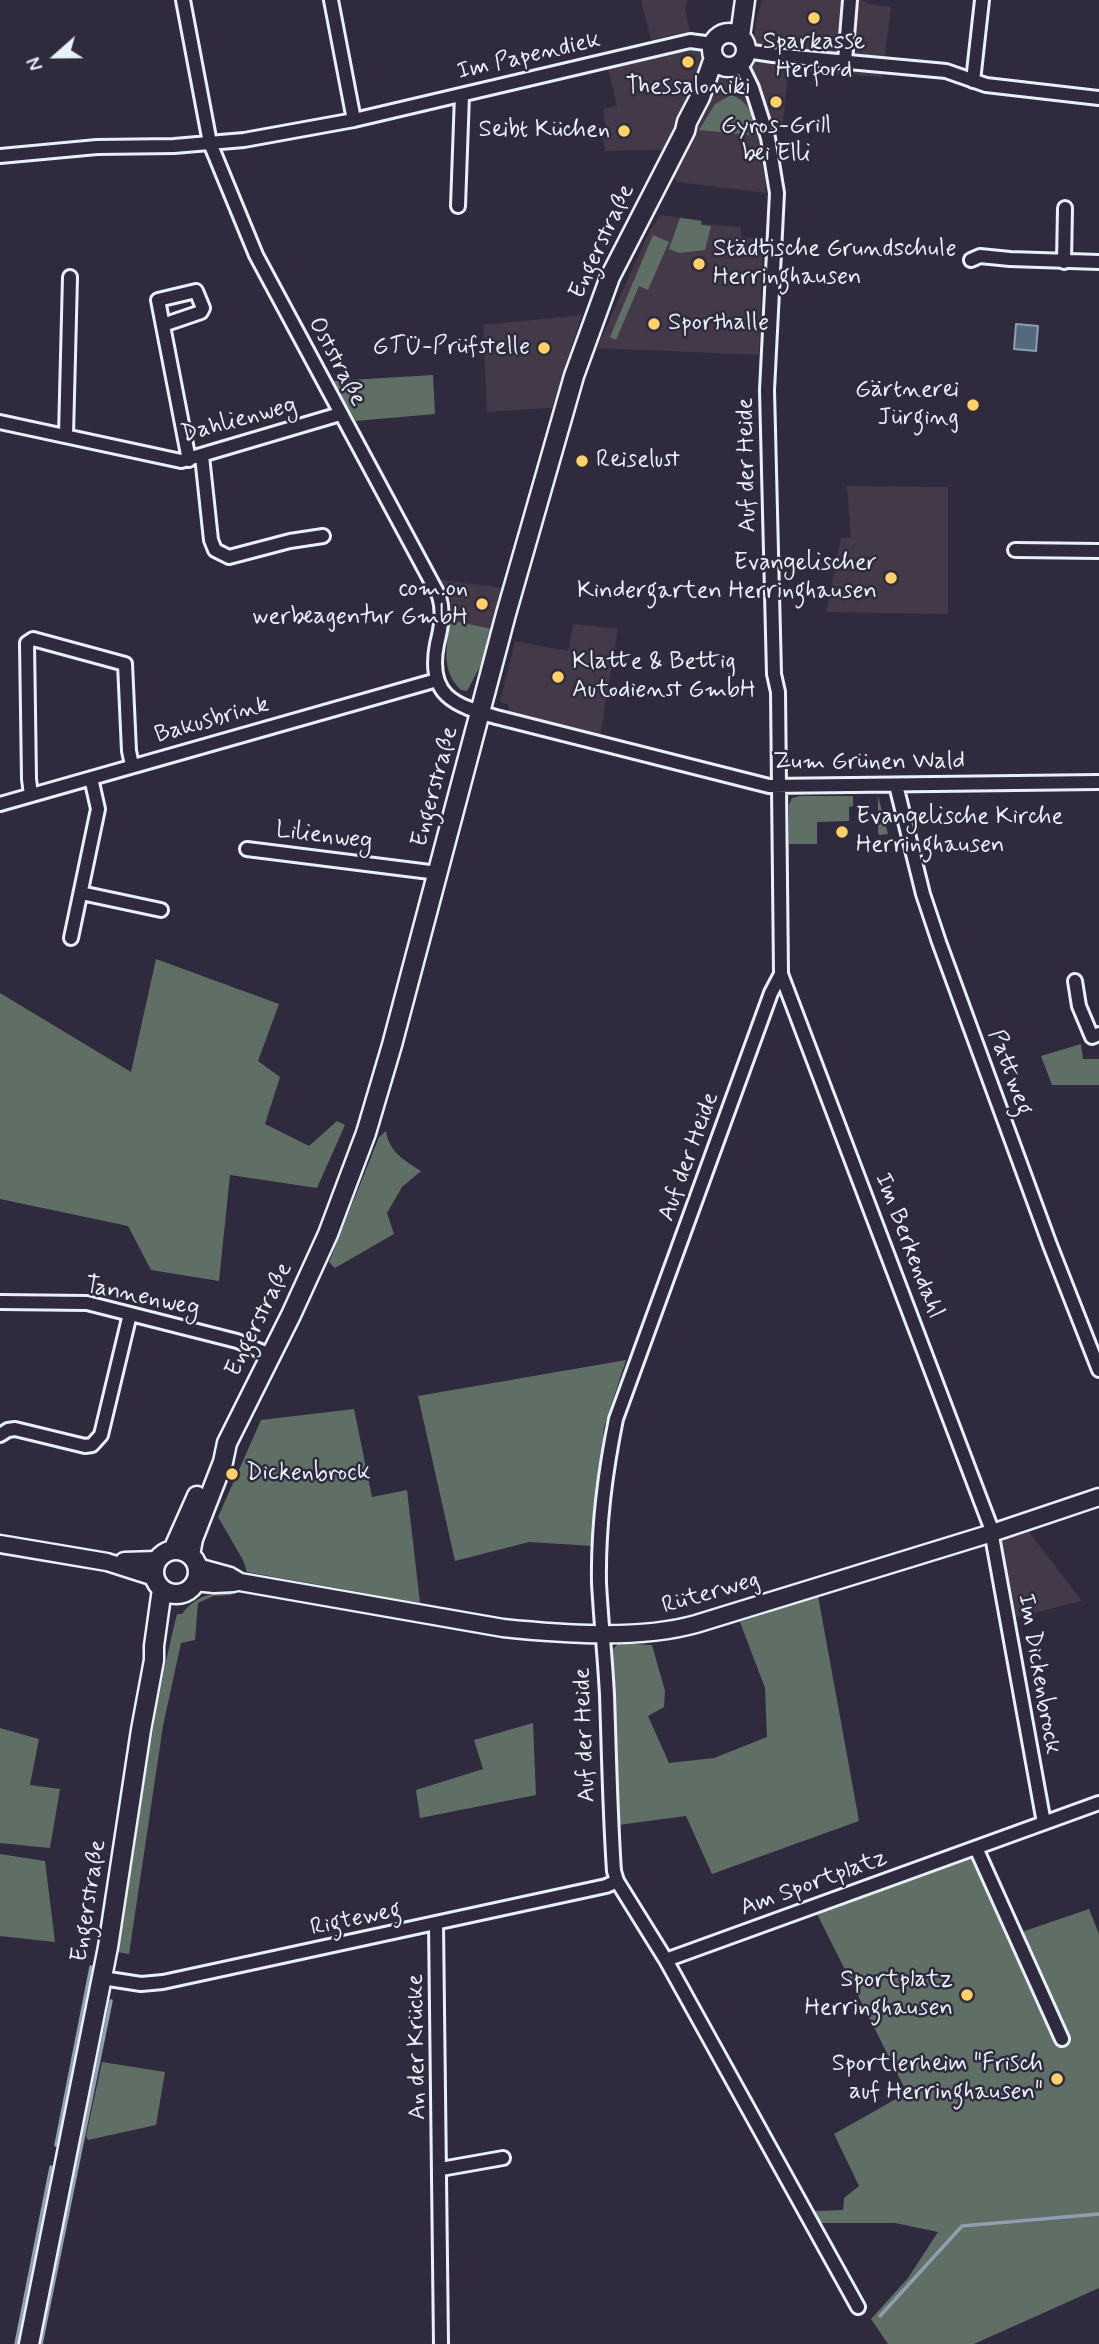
<!DOCTYPE html>
<html>
<head>
<meta charset="utf-8">
<style>
  body { margin:0 }
  #map { position:relative; width:1099px; height:2344px; overflow:hidden; background:#2f2a3d; font-family:Mynerve,sans-serif }
  canvas { display:block }
  .north { position:absolute; left:21px; top:21px; width:70px; height:70px; -webkit-text-stroke:5px #2f2a3d; paint-order:stroke; rotate:249deg; font-size:19px; font-weight:700; line-height:28px; text-align:center; color:#e8f1f8 }
  .north::after { content:''; display:block; margin:auto; width:24px; height:32px; background:#e8f1f8; clip-path:polygon(50% 0,100% 100%,50% 72%,0 100%) }
</style>
</head>
<body>
<div id="map">
<canvas width="1099" height="2344"></canvas>
<div class="north">N</div>
</div>
<script>
const c = document.querySelector('canvas').getContext('2d');
c.lineJoin = 'round';
function paint(path, color) {
  c.fillStyle = color;
  c.fill(path, 'evenodd');
}
function strokePath(path, color, width, dash) {
  c.strokeStyle = color;
  c.lineWidth = width;
  c.lineCap = dash ? 'butt' : 'round';
  c.setLineDash(dash || []);
  c.stroke(path);
}
function label(font, color, halo, rows, align = 'center') {
  c.font = font + ' Mynerve,sans-serif';
  c.lineWidth = 5;
  c.setLineDash([]);
  c.textBaseline = 'middle';
  c.strokeStyle = halo;
  c.fillStyle = color;
  for (const [text, x, y, turn = 0] of rows) {
    c.save();
    c.translate(x, y);
    c.rotate((+turn || 0) * Math.PI / 180);
    c.textAlign = isNaN(turn) ? turn : align;
    if (halo) c.strokeText(text, 0, 0);
    c.fillText(text, 0, 0);
    c.restore();
  }
}
paint(new Path2D(`
  M 641,0 L 687,0 L 685,10 L 690,31 L 651,40 Z
  M 762,0 L 862,0 L 869,4 L 891,7 L 882,77 L 788,70 L 783,123 L 764,153 L 766,193 L 676,182 L 662,150 L 605,151 L 603,138 L 607,137 L 603,109 L 617,106 L 608,68 L 690,45 L 697,46 L 725,66 L 741,65 L 752,60 L 756,20 Z
  M 660,215 L 702,220 L 702,224 L 741,227 L 741,237 L 763,239 L 759,355 L 597,348 L 649,232 Z
  M 582,315 L 552,408 L 487,412 L 483,325 Z
  M 847,486 L 948,487 L 948,614 L 826,612 L 841,538 L 851,538 Z
  M 442,580 L 503,588 L 492,629 L 450,620 L 451,601 Z
  M 573,624 L 618,629 L 600,736 L 508,711 L 509,705 L 500,702 L 515,641 L 568,651 Z
  M 1029,1532 L 1082,1601 L 1010,1619 L 997,1543 Z`), '#443949');
paint(new Path2D(`
  M 731,95 C 747,100 755,116 755,132 L 751,135 L 699,130 L 715,104 Z
  M 680,218 L 701,221 L 701,225 L 711,226 L 705,250 L 679,253 L 669,249 Z
  M 653,235 L 669,242 L 648,290 L 639,286 L 616,340 L 610,337 Z
  M 433,375 L 435,414 L 356,421 L 333,381 Z
  M 450,620 L 492,629 L 481,665 L 467,691 L 461,690 C 440,670 447,646 450,620 Z
  M 800,796 L 853,796 L 853,806 L 849,807 L 849,821 L 817,822 L 817,844 L 789,844 L 789,805 L 792,798 Z
  M 878,796 L 888,834 L 879,835 L 878,832 Z
  M 156,959 L 279,1004 L 258,1061 L 280,1077 L 265,1124 L 309,1146 L 337,1121 L 345,1125 L 317,1188 L 230,1175 L 219,1281 L 151,1270 L 128,1226 L 0,1199 L 0,993 L 131,1072 Z
  M 1081,1044 L 1083,1059 L 1099,1059 L 1099,1085 L 1052,1085 L 1041,1056 Z
  M 386,1131 C 389,1152 404,1160 421,1171 L 402,1187 L 387,1213 L 394,1234 L 335,1268 L 329,1262 L 379,1137 Z
  M 626,1360 L 604,1427 L 593,1546 L 529,1542 L 455,1561 L 418,1396 Z
  M 354,1409 L 372,1497 L 407,1490 L 420,1603 L 247,1572 L 243,1560 L 218,1517 L 261,1420 Z
  M 234,1592 L 231,1595 L 213,1596 L 198,1603 L 195,1640 L 181,1643 L 163,1726 L 129,1954 L 117,1952 C 138,1839 149,1725 177,1614 L 182,1614 C 196,1595 211,1593 234,1592 Z
  M 818,1596 L 859,1821 L 712,1874 L 686,1816 L 618,1825 L 612,1650 L 619,1643 L 652,1645 L 665,1691 L 664,1707 L 648,1716 L 669,1763 L 714,1758 L 767,1737 L 765,1688 L 740,1622 Z
  M 533,1723 L 536,1795 L 420,1818 L 416,1790 L 483,1769 L 474,1740 Z
  M 0,1728 L 39,1739 L 30,1785 L 60,1789 L 50,1848 L 0,1843 Z
  M 0,1854 L 45,1861 L 55,1942 L 0,1936 Z
  M 971,1856 L 1007,1937 L 1089,1909 L 1099,1934 L 1099,2288 L 974,2344 L 888,2344 L 871,2319 L 908,2278 L 938,2232 L 895,2223 L 820,2223 L 814,2211 L 843,2210 L 844,2198 L 859,2186 L 834,2134 L 903,2095 L 906,2091 L 816,1912 Z
  M 102,2062 L 165,2072 L 156,2125 L 88,2140 L 86,2136 Z`), '#5f6f65');
const water = new Path2D(`
  M 1016,324 L 1038,326 L 1036,351 L 1014,349 Z`);
paint(water, '#53697e');
strokePath(water, '#8f9faf', 2);
strokePath(new Path2D(`
  M 56,2145 L 91,1967
  M 880,2316 L 962,2226 L 1099,2214
  M 16,2344 L 51,2167
  M 41,2344 L 111,2001`), '#8f9faf', 3.5);
const minor = new Path2D(`
  M 183,0 L 210,143 L 256,255 L 439,596 C 444,612 441,628 437,644 C 427,696 454,705 496,717 L 769,786 L 1099,782
  M 331,0 L 354,120
  M 746,51 L 773,55 L 946,71 L 986,85 L 1099,98
  M 845,61 L 850,0
  M 740,63 L 752,88 L 768,138 L 777,193 L 767,390 L 774,674 L 778,692 L 781,974 L 771,993 L 616,1419 C 605,1473 598,1528 599,1583 C 601,1620 605,1657 607,1695 C 609,1753 610,1812 614,1871 L 617,1881 L 666,1960 L 858,2307
  M 973,81 L 982,0
  M 0,156 L 97,147 L 174,146 L 244,140 L 354,120 L 690,41 L 713,44
  M 458,206 L 462,95
  M 971,260 L 980,256 L 1010,259 L 1099,262
  M 1064,262 L 1065,208
  M 163,325 L 201,312 L 203,308 L 196,291 L 158,300 L 189,460
  M 0,422 L 181,461 L 340,414
  M 66,435 L 70,277
  M 202,456 L 211,540 L 215,550 L 229,557 L 290,541 L 323,536
  M 1015,550 L 1099,551
  M 896,785 L 923,894 L 939,942 L 1050,1245 L 1099,1370
  M 31,795 L 29,779 L 27,643 L 33,639 L 125,664 L 129,751 L 132,765
  M 0,804 L 437,680
  M 247,849 L 438,873
  M 81,893 L 161,910
  M 71,938 L 98,809 L 91,778
  M 781,974 L 990,1525 L 1044,1823
  M 1075,981 L 1079,1006 L 1092,1037 L 1099,1034
  M 0,1302 L 87,1303 L 237,1341 L 270,1355
  M 0,1435 L 8,1430 L 15,1429 L 85,1446 L 92,1445 L 101,1435 L 130,1314
  M 976,1848 L 1062,2039
  M 436,1924 L 441,2344
  M 666,1960 L 1099,1803
  M 102,1978 L 141,1984 L 163,1982 L 606,1886 L 617,1881
  M 441,2169 L 503,2158`);
const tertiary = new Path2D(`
  M 0,1544 L 107,1562 L 154,1577
  M 124,1561 L 157,1560
  M 197,1567 L 230,1576 L 240,1582 L 503,1628 C 562,1634 639,1640 696,1624 L 992,1533 L 1099,1497
  M 195,1582 L 214,1584 L 234,1583`);
const secondary = new Path2D(`
  M712 50a17 17 0 1 1 34 0a17 17 0 1 1-34 0Z
  M 740,36 L 745,0
  M 173,1550 L 197,1496
  M154 1572a22 22 0 1 1 44 0a22 22 0 1 1-44 0Z
  M 190,1555 L 193,1539 L 223,1462 L 227,1443 L 291,1315 L 328,1234 L 366,1133 L 392,1045 L 506,614 L 574,376 L 610,277 L 685,131 L 687,122 L 700,97 L 714,58
  M 29,2344 L 108,1947 L 141,1730 L 154,1660 L 154,1646 L 162,1589`);
strokePath(minor, '#e8f1f8', 18);
strokePath(tertiary, '#e8f1f8', 21);
strokePath(secondary, '#e8f1f8', 23);
strokePath(minor, '#2f2a3d', 12);
strokePath(tertiary, '#2f2a3d', 16);
strokePath(secondary, '#2f2a3d', 18);
for (const [x, y, r, color] of [
  [814,18,7,"#ffd166"],
  [688,62,7,"#ffd166"],
  [776,102,7,"#ffd166"],
  [624,131,7,"#ffd166"],
  [699,264,7,"#ffd166"],
  [654,324,7,"#ffd166"],
  [544,348,7,"#ffd166"],
  [973,405,7,"#ffd166"],
  [582,461,7,"#ffd166"],
  [891,578,7,"#ffd166"],
  [482,604,7,"#ffd166"],
  [558,677,7,"#ffd166"],
  [842,832,7,"#ffd166"],
  [232,1474,7,"#ffd166"],
  [967,1995,7,"#ffd166"],
  [1057,2079,7,"#ffd166"]
]) {
  const dot = new Path2D();
  dot.arc(x, y, r, 0, 2 * Math.PI);
  c.fillStyle = color;
  c.fill(dot);
  strokePath(dot, '#2f2a3d', 2.5);
}
label('24px', '#e8f1f8', '#2f2a3d', [
  ["Sparkasse",814,43,"center"],
  ["Herford",814,71,"center"],
  ["Thessaloniki",688,88,"center"],
  ["Gyros-Grill",776,127,"center"],
  ["bei Elli",776,155,"center"],
  ["Seibt Küchen",610,131],
  ["Städtische Grundschule",713,250,"left"],
  ["Herringhausen",713,278,"left"],
  ["Sporthalle",668,324,"left"],
  ["GTÜ-Prüfstelle",530,348],
  ["Gärtnerei",959,391],
  ["Jürging",959,419],
  ["Reiselust",596,461,"left"],
  ["Evangelischer",877,564],
  ["Kindergarten Herringhausen",877,592],
  ["com.on",468,590],
  ["werbeagentur GmbH",468,618],
  ["Klatte & Bettig",572,663,"left"],
  ["Autodienst GmbH",572,691,"left"],
  ["Evangelische Kirche",856,818,"left"],
  ["Herringhausen",856,846,"left"],
  ["Dickenbrock",246,1474,"left"],
  ["Sportplatz",953,1981],
  ["Herringhausen",953,2009],
  ["Sportlerheim \"Frisch",1043,2065],
  ["auf Herringhausen\"",1043,2093]
], 'right');
label('24px', '#e8f1f8', '#2f2a3d', [
  ["Im Papendiek",529,57,-13],
  ["Engerstraße",603,242,-65],
  ["Oststraße",336,362,62],
  ["Dahlienweg",239,421,-15],
  ["Auf der Heide",748,465,-91],
  ["Bakusbrink",212,721,-16],
  ["Zum Grünen Wald",869,763],
  ["Engerstraße",436,787,-75],
  ["Lilienweg",324,837,7],
  ["Pattweg",1009,1073,70],
  ["Auf der Heide",690,1157,-70],
  ["Im Berkendahl",908,1246,69],
  ["Tannenweg",142,1298,12],
  ["Engerstraße",260,1320,-64],
  ["Rüterweg",711,1594,-16],
  ["Im Dickenbrock",1038,1674,80],
  ["Auf der Heide",586,1735,-92],
  ["Am Sportplatz",814,1884,-20],
  ["Engerstraße",90,1901,-81],
  ["Rigteweg",356,1920,-12],
  ["An der Krücke",418,2047,-91]
]);
</script>
</body>
</html>
